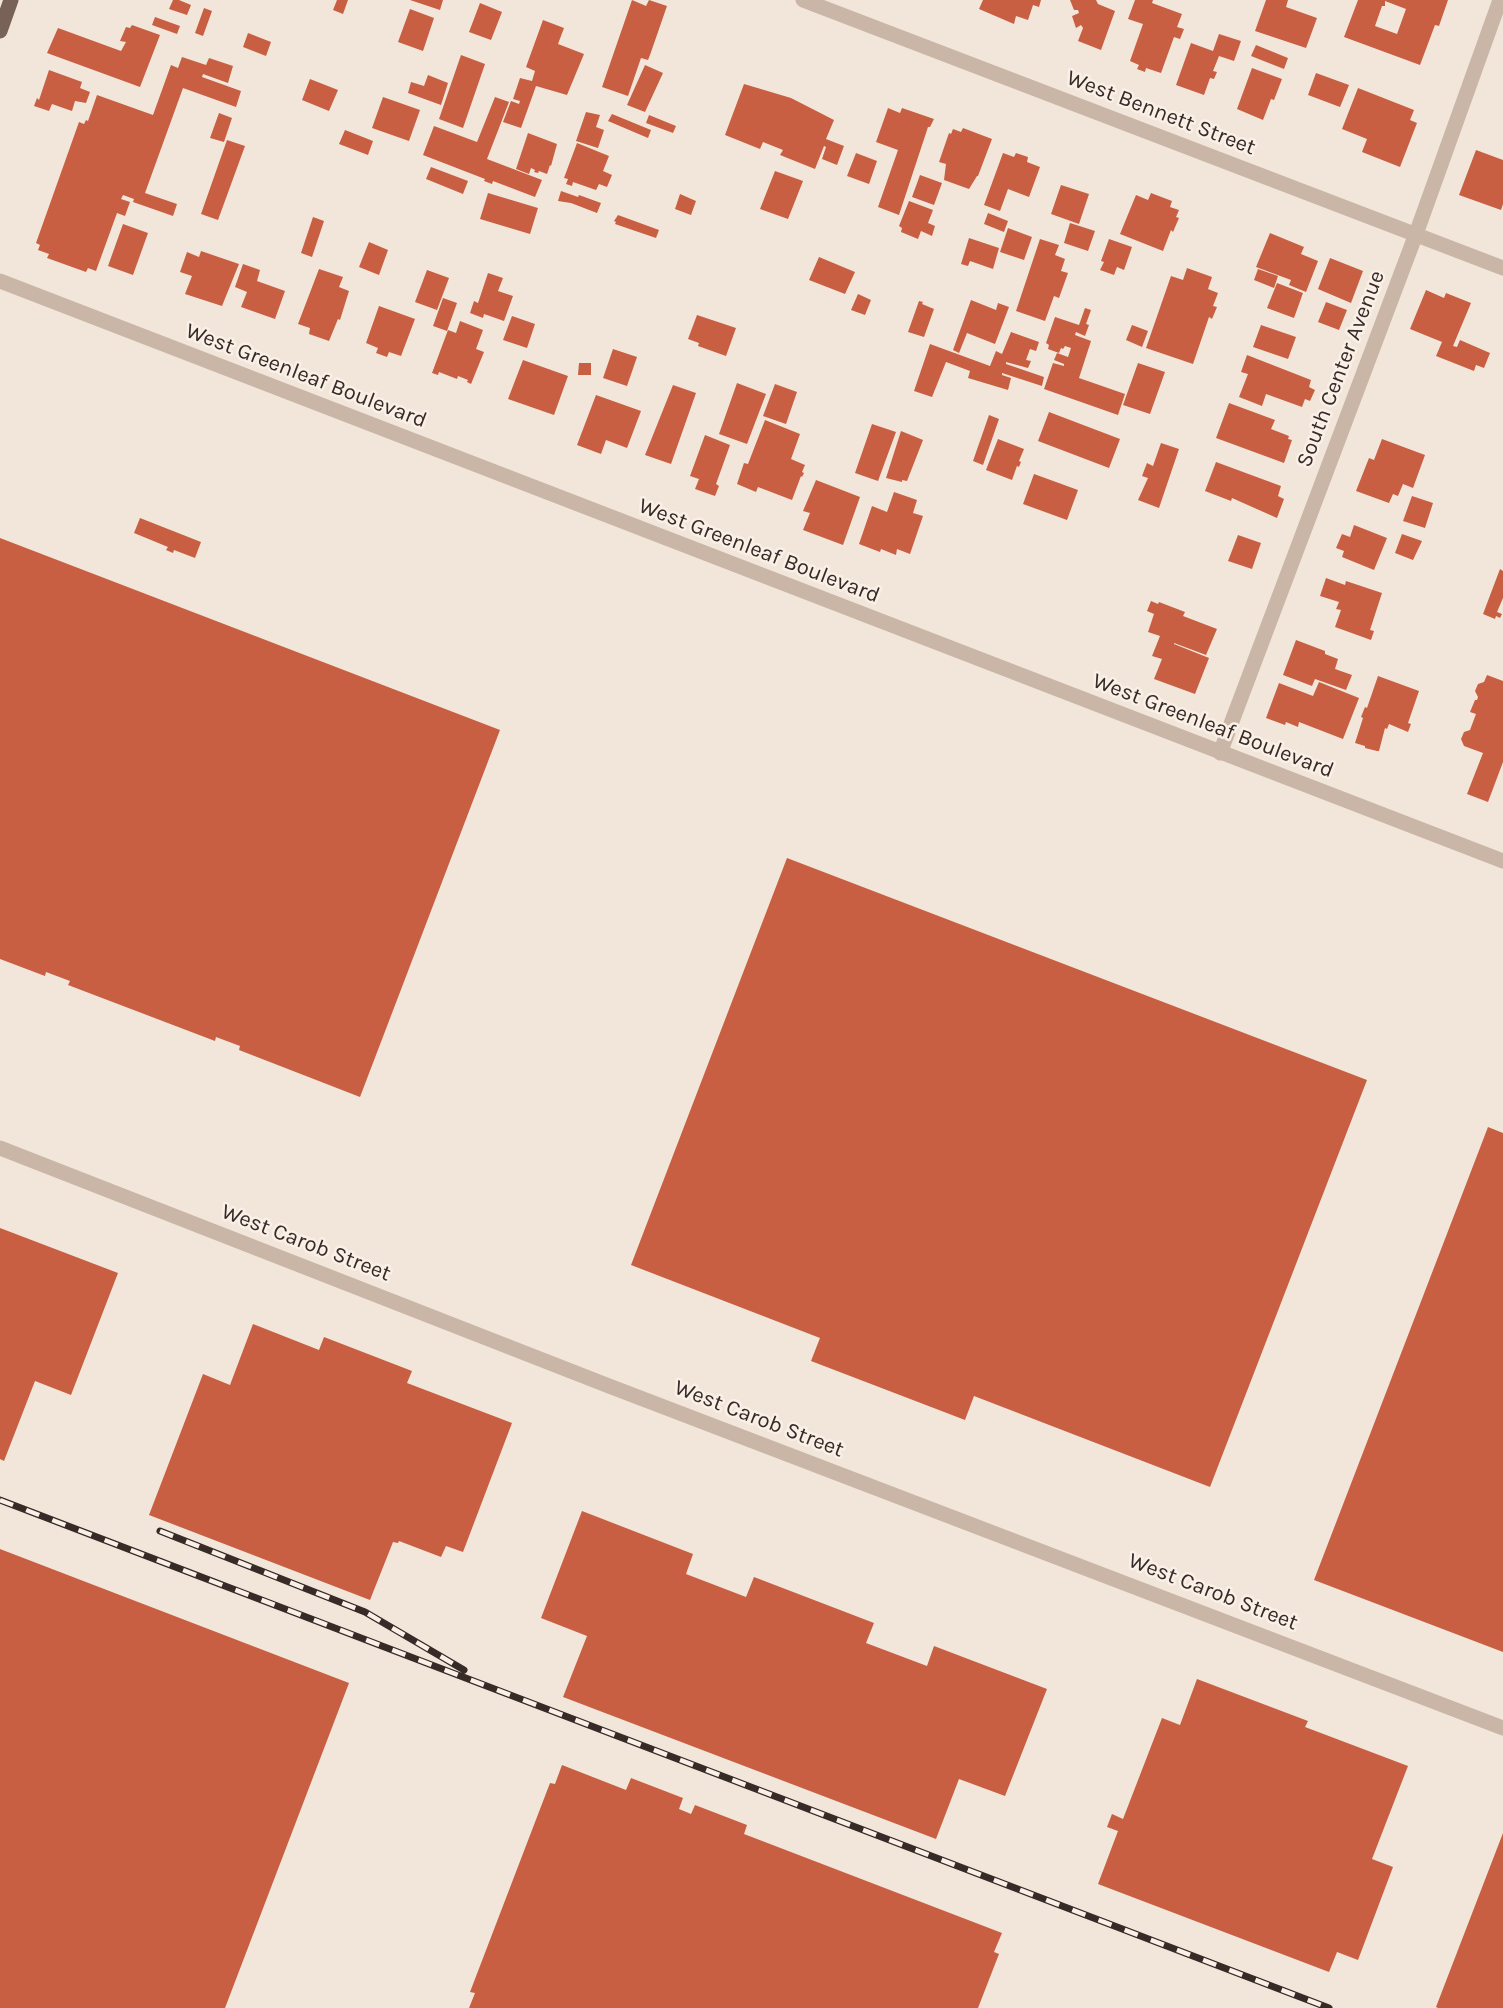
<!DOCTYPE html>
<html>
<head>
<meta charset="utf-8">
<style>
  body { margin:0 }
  canvas { display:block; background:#f2e6da }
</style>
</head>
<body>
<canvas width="1503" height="2008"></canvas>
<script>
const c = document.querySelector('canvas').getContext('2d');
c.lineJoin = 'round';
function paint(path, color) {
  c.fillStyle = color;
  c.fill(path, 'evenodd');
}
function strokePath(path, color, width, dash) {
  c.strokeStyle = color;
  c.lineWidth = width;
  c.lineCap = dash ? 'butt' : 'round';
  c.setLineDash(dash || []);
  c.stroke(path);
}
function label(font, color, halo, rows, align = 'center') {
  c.font = font + ' Karla,sans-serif';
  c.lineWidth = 5;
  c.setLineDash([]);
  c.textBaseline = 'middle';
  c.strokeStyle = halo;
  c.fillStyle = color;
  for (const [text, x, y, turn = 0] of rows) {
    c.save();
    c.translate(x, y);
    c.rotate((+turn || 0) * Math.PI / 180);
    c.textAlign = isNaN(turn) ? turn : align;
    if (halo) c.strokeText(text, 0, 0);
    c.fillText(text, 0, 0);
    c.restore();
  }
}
paint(new Path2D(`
  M 173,0 L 179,0 L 191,5 L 187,15 L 169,9 Z
  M 337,0 L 348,0 L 343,14 L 333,10 Z
  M 410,0 L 443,0 L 440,10 Z
  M 632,0 L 646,6 L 649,0 L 667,6 L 650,55 L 648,60 L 641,58 L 628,96 L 602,87 Z
  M 983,0 L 1041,0 L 1039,7 L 1033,5 L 1028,20 L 1016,16 L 1014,24 L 979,9 Z
  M 1070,0 L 1096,0 L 1098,4 L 1115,11 L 1101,50 L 1078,41 L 1083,28 L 1081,25 L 1076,28 L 1072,16 L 1079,13 L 1078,10 L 1074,10 Z
  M 1135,0 L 1153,0 L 1152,3 L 1182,14 L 1177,27 L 1184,29 L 1180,39 L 1174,37 L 1161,73 L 1146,68 L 1145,72 L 1137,69 L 1139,65 L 1130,61 L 1143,24 L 1128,19 Z
  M 1266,0 L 1288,0 L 1286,7 L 1317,18 L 1306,48 L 1255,31 Z
  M 1358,0 L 1448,0 L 1439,26 L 1435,25 L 1420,65 L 1344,37 ZM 1385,1 L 1406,9 L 1397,34 L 1375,26 L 1382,6 L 1385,6 Z
  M 480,3 L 502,12 L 491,40 L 469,32 Z
  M 204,8 L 212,11 L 203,36 L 195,33 Z
  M 410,9 L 434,18 L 423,51 L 398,42 Z
  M 155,17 L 180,26 L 177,34 L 152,25 Z
  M 543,20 L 564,28 L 558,44 L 584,54 L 567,95 L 536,86 L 521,128 L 503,122 L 511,101 L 519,104 L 520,101 L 513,99 L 520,78 L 532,81 L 535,71 L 526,67 Z
  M 132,25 L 160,35 L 140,87 L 47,53 L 58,28 L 121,51 L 126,42 L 120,41 L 126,27 L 130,28 Z
  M 248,33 L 271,42 L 266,56 L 243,47 Z
  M 1219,34 L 1241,41 L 1234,61 L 1219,56 L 1213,71 L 1217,72 L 1214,79 L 1210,78 L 1204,95 L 1176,85 L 1191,43 L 1213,51 Z
  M 1256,45 L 1288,58 L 1284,69 L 1251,56 Z
  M 461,55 L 485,64 L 463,128 L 439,119 Z
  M 182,57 L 206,65 L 209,58 L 233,66 L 228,83 L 203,74 L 202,77 L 241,91 L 236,107 L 183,88 L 145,193 L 177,204 L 173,216 L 133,202 L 134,199 L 123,195 L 121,199 L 130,202 L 125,216 L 117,213 L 96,271 L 88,268 L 86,272 L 47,258 L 49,254 L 38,250 L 40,245 L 36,243 L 79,122 L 84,124 L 86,120 L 88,121 L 97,95 L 153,115 L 171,65 L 178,68 Z
  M 645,65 L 663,73 L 645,112 L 627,105 Z
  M 1252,68 L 1282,79 L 1274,100 L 1271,99 L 1263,120 L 1237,109 Z
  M 49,70 L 82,82 L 80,88 L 90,92 L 86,103 L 75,101 L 72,111 L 52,104 L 49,111 L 34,106 L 37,98 L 39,100 Z
  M 1316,73 L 1349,85 L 1340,107 L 1308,95 Z
  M 428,75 L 448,83 L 441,105 L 408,93 L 411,82 L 424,86 Z
  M 310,79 L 338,90 L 329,111 L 302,100 Z
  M 744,84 L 791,98 L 834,120 L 826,139 L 844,146 L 837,165 L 822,159 L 826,147 L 824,146 L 815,169 L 780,155 L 783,150 L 763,142 L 760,149 L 725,135 Z
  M 1358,88 L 1414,110 L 1410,120 L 1417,123 L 1400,167 L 1362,152 L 1367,139 L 1342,129 Z
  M 383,97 L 420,110 L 409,141 L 372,128 Z
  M 495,97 L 509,102 L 487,159 L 542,180 L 535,197 L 493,181 L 492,184 L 484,181 L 485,179 L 423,155 L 434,126 L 477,142 Z
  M 888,108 L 900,113 L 902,108 L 934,119 L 930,127 L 928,127 L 899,215 L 878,207 L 898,150 L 876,142 Z
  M 586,112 L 600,115 L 596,127 L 604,130 L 598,148 L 576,141 Z
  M 219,113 L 232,118 L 224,142 L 210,138 Z
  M 612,114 L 651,130 L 648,138 L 608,121 Z
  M 649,115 L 676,126 L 673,133 L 646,123 Z
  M 963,128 L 992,139 L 978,176 L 977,176 L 969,189 L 944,180 L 946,164 L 939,162 L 949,133 L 951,134 L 953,129 L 961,132 Z
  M 345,130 L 373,141 L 368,155 L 339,144 Z
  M 528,133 L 557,144 L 551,166 L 550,165 L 547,174 L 539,171 L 538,173 L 534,172 L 535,170 L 531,168 L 529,174 L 516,169 Z
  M 227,140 L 245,146 L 218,220 L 201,214 Z
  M 577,143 L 609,156 L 603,171 L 612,175 L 607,187 L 599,184 L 596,190 L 573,182 L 572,186 L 566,184 L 568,179 L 564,178 Z
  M 1476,150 L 1503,160 L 1503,204 L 1501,210 L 1459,195 Z
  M 856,153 L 877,161 L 869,184 L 847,176 Z
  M 1003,153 L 1014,157 L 1016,153 L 1028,157 L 1027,162 L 1040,167 L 1029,197 L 1008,189 L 1000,211 L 984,205 Z
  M 431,167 L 468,181 L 463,194 L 426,179 Z
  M 775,171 L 803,181 L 788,219 L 760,209 Z
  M 920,175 L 942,183 L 934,205 L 912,197 Z
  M 1061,185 L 1089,194 L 1079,224 L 1051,214 Z
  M 561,191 L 578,197 L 579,195 L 601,203 L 597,213 L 571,203 L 558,201 Z
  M 488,193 L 538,208 L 530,234 L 480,219 Z
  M 1151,193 L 1172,201 L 1170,207 L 1179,210 L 1176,217 L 1179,218 L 1173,232 L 1171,230 L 1163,251 L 1120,234 L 1136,195 L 1148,200 Z
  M 680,194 L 696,201 L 691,215 L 675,209 Z
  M 909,201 L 933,210 L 928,223 L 935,226 L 932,236 L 921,231 L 918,239 L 901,232 L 902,228 L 899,226 Z
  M 988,213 L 1008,221 L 1004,232 L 984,224 Z
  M 618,215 L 659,230 L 656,238 L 615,224 L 616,222 L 614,221 Z
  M 313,217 L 324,221 L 312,257 L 301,253 Z
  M 1070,223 L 1095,231 L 1088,251 L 1064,243 Z
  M 123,224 L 148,233 L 133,275 L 108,266 Z
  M 1008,228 L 1032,237 L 1024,260 L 1000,252 Z
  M 1270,233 L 1304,247 L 1301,254 L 1318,261 L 1306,292 L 1289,285 L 1291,280 L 1256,267 Z
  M 969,238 L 999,248 L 993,269 L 970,261 L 968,266 L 961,264 Z
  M 1040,239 L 1059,245 L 1055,255 L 1065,259 L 1061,271 L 1068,273 L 1059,298 L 1054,296 L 1045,321 L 1016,311 Z
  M 1109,239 L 1132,247 L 1124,270 L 1117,267 L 1114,275 L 1100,270 L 1104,262 L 1101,261 Z
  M 369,242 L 388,250 L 379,275 L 359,267 Z
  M 201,251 L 239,264 L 222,306 L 185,294 L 192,276 L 180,272 L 187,252 L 199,257 Z
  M 819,257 L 855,272 L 845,294 L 809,280 Z
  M 1330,258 L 1363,271 L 1351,303 L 1318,289 Z
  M 243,264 L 260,270 L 257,281 L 285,291 L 275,319 L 241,307 L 247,292 L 235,287 Z
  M 1187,268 L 1212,277 L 1208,289 L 1218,293 L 1213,306 L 1217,307 L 1212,319 L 1209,317 L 1193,364 L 1146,348 L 1171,276 L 1183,280 Z
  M 319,269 L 343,277 L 339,287 L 349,291 L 340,320 L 338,319 L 329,341 L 309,334 L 310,328 L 298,324 Z
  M 1258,269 L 1278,276 L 1274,288 L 1254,280 Z
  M 427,270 L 449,278 L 437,310 L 415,302 Z
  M 488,273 L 503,278 L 498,291 L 513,296 L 504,321 L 484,314 L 483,318 L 470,313 L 474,301 L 478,303 Z
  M 1277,283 L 1303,293 L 1294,318 L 1267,308 Z
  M 1426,290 L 1444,298 L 1446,293 L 1471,303 L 1453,346 L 1457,347 L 1460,340 L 1490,353 L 1484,368 L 1476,365 L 1474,371 L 1436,356 L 1442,342 L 1410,329 Z
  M 858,294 L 871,300 L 865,315 L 851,310 Z
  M 443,298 L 457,303 L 447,331 L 433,326 Z
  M 971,300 L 996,310 L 998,303 L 1009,307 L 995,344 L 967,333 L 959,353 L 953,350 Z
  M 919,301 L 923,302 L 922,304 L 934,309 L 924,337 L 908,332 Z
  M 1326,302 L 1347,310 L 1339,330 L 1318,322 Z
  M 379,306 L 415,319 L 401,356 L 389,352 L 387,357 L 376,353 L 378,348 L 366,343 Z
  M 1085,308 L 1091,310 L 1086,324 L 1089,325 L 1085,336 L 1076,332 L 1075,335 L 1091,341 L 1079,378 L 1125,394 L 1118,415 L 1044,389 L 1053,363 L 1064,366 L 1064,364 L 1054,360 L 1057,353 L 1068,357 L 1071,348 L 1065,346 L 1063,349 L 1061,348 L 1059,353 L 1048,349 L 1049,345 L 1046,343 L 1055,317 L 1079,325 Z
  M 697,315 L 736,328 L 726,356 L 698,346 L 699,343 L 688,339 Z
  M 512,316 L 535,324 L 527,348 L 503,340 Z
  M 460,321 L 483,330 L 476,349 L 484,352 L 471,384 L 467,382 L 468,380 L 458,376 L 457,379 L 439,372 L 438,375 L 432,373 L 448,330 L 456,333 Z
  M 1132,325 L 1148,331 L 1142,347 L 1126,340 Z
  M 1261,325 L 1296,337 L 1288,359 L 1253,347 Z
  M 1011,332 L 1039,342 L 1036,351 L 1030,349 L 1026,360 L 1031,361 L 1028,368 L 1006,362 L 1006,364 L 1044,377 L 1042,386 L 1002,373 L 1002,375 L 1011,378 L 1008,390 L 968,378 L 970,371 L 946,362 L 932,397 L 914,391 L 930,344 L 990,366 L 996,351 L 1002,354 Z
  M 613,349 L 637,357 L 627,386 L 603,378 Z
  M 1247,355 L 1311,380 L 1309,387 L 1315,390 L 1310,401 L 1305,399 L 1302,407 L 1266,394 L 1262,406 L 1239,397 L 1248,374 L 1241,372 Z
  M 523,360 L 568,376 L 554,415 L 508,399 Z
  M 579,363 L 591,363 L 591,375 L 578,375 Z
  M 1138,363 L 1165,372 L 1150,414 L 1123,405 Z
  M 737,383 L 766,394 L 747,444 L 719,434 Z
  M 775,384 L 797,392 L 786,424 L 763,416 Z
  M 673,385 L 696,393 L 671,464 L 645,455 Z
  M 596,395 L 641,411 L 627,448 L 606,440 L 601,454 L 577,445 Z
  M 1229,403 L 1275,420 L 1271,429 L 1289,436 L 1288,439 L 1292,440 L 1284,463 L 1216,438 Z
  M 1049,412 L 1120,439 L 1109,468 L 1038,441 Z
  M 989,415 L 999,419 L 983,465 L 973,461 Z
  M 765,420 L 800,434 L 791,459 L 805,465 L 802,472 L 804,473 L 802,477 L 801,476 L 792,500 L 758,487 L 756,492 L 737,484 L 744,463 L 748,464 Z
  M 872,424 L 896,432 L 878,481 L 855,473 Z
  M 901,431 L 923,440 L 907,481 L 902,480 L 902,482 L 886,478 Z
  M 705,435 L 730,445 L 716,484 L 719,486 L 715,496 L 695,489 L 699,479 L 690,476 Z
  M 998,439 L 1024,449 L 1019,461 L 1021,462 L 1019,467 L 1017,466 L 1012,480 L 986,470 Z
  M 1382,439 L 1425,455 L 1413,488 L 1403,484 L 1398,496 L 1393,494 L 1389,503 L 1356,491 L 1369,458 L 1374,460 Z
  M 1161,443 L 1179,449 L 1159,508 L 1138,500 L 1148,478 L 1142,476 L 1147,463 L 1153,466 Z
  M 1216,462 L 1281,486 L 1278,496 L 1284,499 L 1277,518 L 1232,498 L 1231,501 L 1205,491 Z
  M 1034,474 L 1078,490 L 1067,520 L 1023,504 Z
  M 816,480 L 860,497 L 843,545 L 803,530 L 810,513 L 803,511 Z
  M 894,492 L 917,500 L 913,513 L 923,516 L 910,554 L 897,549 L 896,555 L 881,549 L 880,552 L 859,544 L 872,506 L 887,512 Z
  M 1412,496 L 1433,503 L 1425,528 L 1403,521 Z
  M 140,518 L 201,542 L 195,558 L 174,550 L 173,553 L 166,550 L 168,547 L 134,533 Z
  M 1354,525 L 1387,538 L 1374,570 L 1342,557 L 1344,551 L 1336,548 L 1342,534 L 1350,537 Z
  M 1402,534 L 1422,541 L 1413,560 L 1395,553 Z
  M 1238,535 L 1261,543 L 1252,569 L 1228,561 Z
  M 0,538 L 500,730 L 360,1097 L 239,1050 L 240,1046 L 216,1037 L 215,1041 L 68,985 L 70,981 L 46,972 L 45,976 L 0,959 Z
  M 1500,569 L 1503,571 L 1503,598 L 1497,612 L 1502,614 L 1500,618 L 1496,616 L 1495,619 L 1483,614 Z
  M 1326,578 L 1345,585 L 1346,581 L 1382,593 L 1370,630 L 1374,631 L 1371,640 L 1335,627 L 1341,610 L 1336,609 L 1339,602 L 1320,596 Z
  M 1151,601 L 1158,604 L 1159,602 L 1185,612 L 1183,616 L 1217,629 L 1206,655 L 1174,643 L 1174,644 L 1209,658 L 1195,694 L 1154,679 L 1162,659 L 1152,656 L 1160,636 L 1148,632 L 1154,614 L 1147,611 Z
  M 1296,640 L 1325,651 L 1325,654 L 1338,659 L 1335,669 L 1352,675 L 1346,690 L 1315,679 L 1312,686 L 1283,675 Z
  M 1487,675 L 1503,681 L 1503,762 L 1488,802 L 1467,794 L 1483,753 L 1464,746 L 1461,739 L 1464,732 L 1470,730 L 1476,714 L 1470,712 L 1475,700 L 1477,700 L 1478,697 L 1475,691 L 1478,684 L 1484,682 Z
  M 1378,676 L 1419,691 L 1408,723 L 1411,724 L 1408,732 L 1389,724 L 1387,729 L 1385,728 L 1379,751 L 1377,751 L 1365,748 L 1365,746 L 1355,743 L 1363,718 L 1361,717 L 1365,707 L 1367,708 Z
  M 1319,682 L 1359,698 L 1343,739 L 1299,722 L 1298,727 L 1286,722 L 1285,725 L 1266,718 L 1279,683 L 1313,696 Z
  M 787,858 L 1367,1080 L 1210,1487 L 974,1396 L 965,1420 L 811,1361 L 820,1338 L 631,1265 Z
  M 1488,1127 L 1503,1133 L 1503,1652 L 1314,1580 Z
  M 0,1228 L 118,1273 L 71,1395 L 35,1381 L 4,1461 L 0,1459 Z
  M 253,1324 L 319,1350 L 324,1337 L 412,1371 L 407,1383 L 512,1423 L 463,1552 L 446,1546 L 441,1557 L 399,1541 L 398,1543 L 393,1542 L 370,1600 L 149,1515 L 203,1374 L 230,1385 Z
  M 582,1511 L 693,1554 L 686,1574 L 746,1597 L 754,1577 L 874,1623 L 866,1643 L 927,1666 L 934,1646 L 1047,1689 L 1005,1796 L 959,1779 L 936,1839 L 563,1697 L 587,1636 L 541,1618 Z
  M 0,1549 L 349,1683 L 225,2008 L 0,2008 Z
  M 1197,1679 L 1308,1721 L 1305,1727 L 1408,1766 L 1372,1859 L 1393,1867 L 1358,1960 L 1337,1952 L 1329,1972 L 1098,1884 L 1118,1831 L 1107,1827 L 1112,1814 L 1123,1819 L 1162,1718 L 1180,1725 Z
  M 562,1765 L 626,1790 L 631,1778 L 683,1798 L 679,1809 L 691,1814 L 695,1805 L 747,1825 L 744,1834 L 1002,1933 L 994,1952 L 999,1954 L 978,2008 L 469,2008 L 475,1993 L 470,1992 L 550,1783 L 555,1784 Z
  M 1503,1833 L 1503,2008 L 1438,2008 L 1436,2007 Z`), '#c85f42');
strokePath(new Path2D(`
  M 803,0 L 1503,268
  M 0,281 L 1503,861
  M 1220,753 L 1416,234 L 1500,0
  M 0,1148 L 609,1386 L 1503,1728`), '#cab6a6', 15);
strokePath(new Path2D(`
  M 0,31 L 11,0`), '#786258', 15);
const rail = new Path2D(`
  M 0,1500 L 1329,2008
  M 160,1531 L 365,1612 L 464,1670`);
strokePath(rail, '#362b27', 7);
strokePath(rail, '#faf0e7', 4.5, [14]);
label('22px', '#362b27', '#faf0e7', [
  ["West Bennett Street",1161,113,21],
  ["South Center Avenue",1341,369,-69],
  ["West Greenleaf Boulevard",306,376,21],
  ["West Greenleaf Boulevard",759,551,21],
  ["West Greenleaf Boulevard",1213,726,21],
  ["West Carob Street",306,1243,21],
  ["West Carob Street",759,1419,21],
  ["West Carob Street",1213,1592,21]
]);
</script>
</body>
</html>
